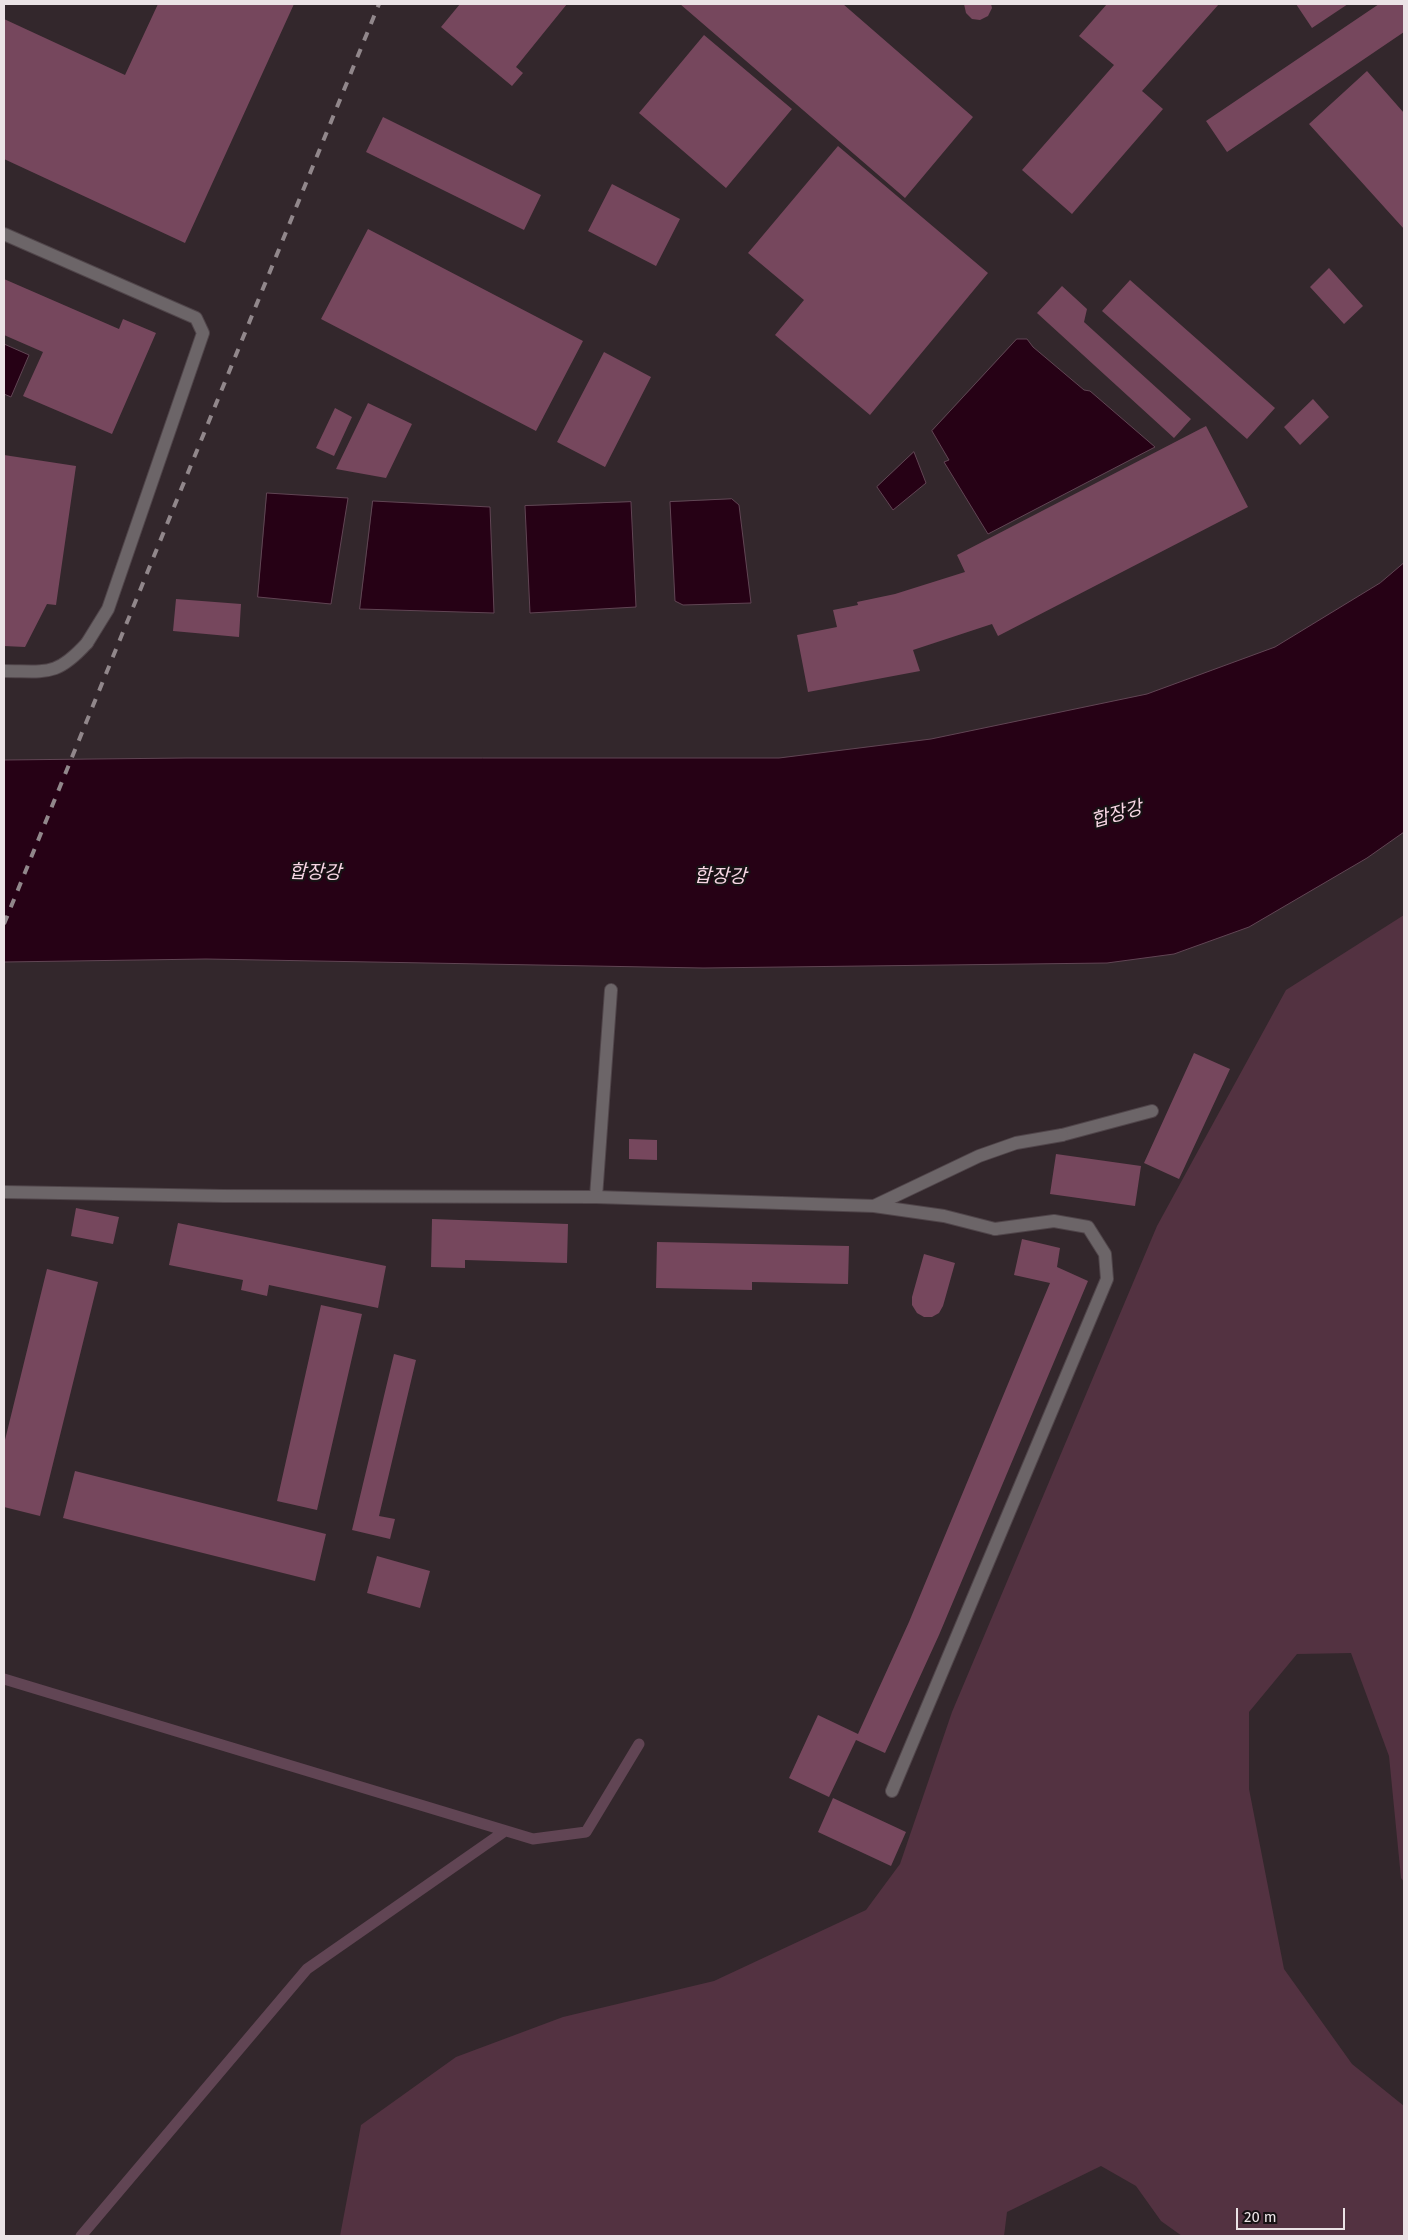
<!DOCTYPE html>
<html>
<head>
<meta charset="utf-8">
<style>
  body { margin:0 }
  #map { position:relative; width:1408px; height:2240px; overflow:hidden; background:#33272c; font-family:"Fira Sans",sans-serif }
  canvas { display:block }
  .frame { position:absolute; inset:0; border:5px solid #ebe3e6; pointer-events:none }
  .scale { position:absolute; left:1236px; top:2208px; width:109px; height:22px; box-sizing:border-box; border:2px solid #ebe3e6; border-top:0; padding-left:6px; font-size:15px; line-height:18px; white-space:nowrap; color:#ebe3e6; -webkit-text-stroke:4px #171114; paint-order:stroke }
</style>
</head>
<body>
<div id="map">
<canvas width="1408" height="2240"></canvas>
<div class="frame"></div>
<div class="scale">20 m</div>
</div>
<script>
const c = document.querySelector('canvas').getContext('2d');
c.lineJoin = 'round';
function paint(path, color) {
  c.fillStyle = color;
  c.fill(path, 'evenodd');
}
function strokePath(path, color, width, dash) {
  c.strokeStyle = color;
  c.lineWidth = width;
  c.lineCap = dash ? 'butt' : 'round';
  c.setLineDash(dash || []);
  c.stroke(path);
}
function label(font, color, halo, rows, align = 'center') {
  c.font = font + ' "Fira Sans","Noto Sans KR",sans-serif';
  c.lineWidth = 4.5;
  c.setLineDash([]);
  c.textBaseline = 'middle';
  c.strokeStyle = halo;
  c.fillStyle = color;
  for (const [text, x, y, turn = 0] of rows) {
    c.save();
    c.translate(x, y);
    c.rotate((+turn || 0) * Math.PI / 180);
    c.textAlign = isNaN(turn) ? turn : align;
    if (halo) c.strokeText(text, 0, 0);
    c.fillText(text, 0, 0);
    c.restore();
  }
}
paint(new Path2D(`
  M 1404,915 L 1404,1882 L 1401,1878 L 1389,1756 L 1351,1653 L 1297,1654 L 1249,1712 L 1249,1789 L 1284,1969 L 1352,2064 L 1404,2106 L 1404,2236 L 1182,2236 L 1161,2221 L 1136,2186 L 1101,2166 L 1007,2212 L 1004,2236 L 340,2236 L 361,2125 L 456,2057 L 563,2017 L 714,1981 L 866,1910 L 900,1864 L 952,1712 L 1157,1226 L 1286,990 Z`), '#533241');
const water = new Path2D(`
  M 1017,339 L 1027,339 L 1033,347 L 1084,390 L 1090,391 L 1155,447 L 988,534 L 944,462 L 949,460 L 932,431 Z
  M 4,344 L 29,355 L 11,397 L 4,394 Z
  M 914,452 L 926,483 L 893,510 L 877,487 Z
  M 267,493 L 348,498 L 331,604 L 258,597 Z
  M 732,499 L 739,505 L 751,603 L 683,605 L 675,601 L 670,502 Z
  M 373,501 L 490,507 L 494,613 L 360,609 Z
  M 631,502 L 636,607 L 530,613 L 525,506 Z
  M 1404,563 L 1404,832 L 1367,858 L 1249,927 L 1174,954 L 1107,963 L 703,968 L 206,959 L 4,962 L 4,760 L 186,758 L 779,758 L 931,739 L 1147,694 L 1275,647 L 1380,583 Z`);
paint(water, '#260115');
strokePath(water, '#614554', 1);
strokePath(new Path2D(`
  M 4,1679 L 533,1839 L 586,1832 L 639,1744
  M 81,2236 L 307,1969 L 505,1831`), '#614554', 11);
paint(new Path2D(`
  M 158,4 L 294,4 L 185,243 L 4,159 L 4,19 L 125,75 Z
  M 460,4 L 567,4 L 516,67 L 523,73 L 512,86 L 441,27 Z
  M 680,4 L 843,4 L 973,117 L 905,198 Z
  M 964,4 L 991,4 L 992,8 L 988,16 L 980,20 L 972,19 L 966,13 Z
  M 1107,4 L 1219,4 L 1142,91 L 1163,109 L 1072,214 L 1022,170 L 1114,65 L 1079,36 Z
  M 1296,4 L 1348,4 L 1312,28 Z
  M 1379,4 L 1404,4 L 1404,32 L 1227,152 L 1206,121 Z
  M 704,35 L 792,109 L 726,188 L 639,113 Z
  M 1367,71 L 1404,113 L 1404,229 L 1309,124 Z
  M 383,117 L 541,195 L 524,230 L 366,152 Z
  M 838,146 L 988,273 L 870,415 L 775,335 L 804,300 L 748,253 Z
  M 612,184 L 680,219 L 656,266 L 588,231 Z
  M 368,229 L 583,341 L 536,431 L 321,319 Z
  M 1329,268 L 1363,306 L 1344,324 L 1310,287 Z
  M 4,279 L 119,329 L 123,319 L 156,333 L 112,434 L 23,396 L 43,352 L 4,335 Z
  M 1130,280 L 1275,408 L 1247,439 L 1102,311 Z
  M 1062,286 L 1087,309 L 1084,322 L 1191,419 L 1174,438 L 1037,313 Z
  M 604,352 L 651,377 L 605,467 L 557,442 Z
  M 1313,399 L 1329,417 L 1300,445 L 1284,427 Z
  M 368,403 L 412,424 L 386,478 L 336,469 Z
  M 335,408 L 352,417 L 334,456 L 316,448 Z
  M 1206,426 L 1248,507 L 998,636 L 992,624 L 913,650 L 920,671 L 808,692 L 797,635 L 837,627 L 833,610 L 858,605 L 857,602 L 895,594 L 965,572 L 957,555 Z
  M 4,455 L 76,466 L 56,605 L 47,604 L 25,647 L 4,646 Z
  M 176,599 L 241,604 L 239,637 L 173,631 Z
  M 1194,1053 L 1230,1069 L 1179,1179 L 1144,1163 Z
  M 629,1139 L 657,1140 L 657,1160 L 629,1159 Z
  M 1056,1154 L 1141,1166 L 1135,1206 L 1050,1194 Z
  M 76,1208 L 119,1217 L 113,1244 L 71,1236 Z
  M 432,1219 L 568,1224 L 567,1263 L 465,1260 L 465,1268 L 431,1267 Z
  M 178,1223 L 386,1266 L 378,1308 L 269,1285 L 267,1296 L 241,1290 L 243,1280 L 169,1265 Z
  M 1022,1239 L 1060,1248 L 1057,1267 L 1088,1281 L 939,1635 L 885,1753 L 856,1740 L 829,1797 L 789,1778 L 818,1715 L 858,1734 L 909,1622 L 1050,1283 L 1014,1275 Z
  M 657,1242 L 849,1246 L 848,1284 L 752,1282 L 752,1290 L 656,1288 Z
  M 924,1254 L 955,1263 L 943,1306 L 939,1313 L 932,1317 L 924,1317 L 917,1313 L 912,1305 L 912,1297 Z
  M 47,1269 L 98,1282 L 40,1516 L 4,1507 L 4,1444 Z
  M 321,1305 L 362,1314 L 317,1510 L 277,1501 Z
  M 394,1354 L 416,1360 L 379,1516 L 395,1519 L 390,1539 L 352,1530 Z
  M 75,1471 L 326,1534 L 315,1581 L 63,1518 Z
  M 377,1556 L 430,1571 L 420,1608 L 367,1593 Z
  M 833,1798 L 906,1832 L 891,1866 L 818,1832 Z`), '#76475d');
const service = new Path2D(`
  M 4,234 L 196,318 L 203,333 L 108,609 L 87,643
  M 1062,1135 L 1152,1111
  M 596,1197 L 611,990
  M 892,1791 L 1107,1279 L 1105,1254 L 1088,1227 L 1054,1221 L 995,1229`);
const minor = new Path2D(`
  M 4,671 C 47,671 56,677 87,643
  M 4,1192 L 224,1196 L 596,1197 L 874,1206 L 944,1216 L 995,1229
  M 874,1206 L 979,1156 L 1016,1143 L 1062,1135`);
strokePath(service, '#50454a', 14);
strokePath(minor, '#50454a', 14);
strokePath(service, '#6c6568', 12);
strokePath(minor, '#6c6568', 12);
strokePath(new Path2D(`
  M 4,924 L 379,4`), '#91878b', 4, [9, 9]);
label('italic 19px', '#f7d6e4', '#171114', [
  ["합장강",1117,815,-16],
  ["합장강",315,873,1],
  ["합장강",720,877,1]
]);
</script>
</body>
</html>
